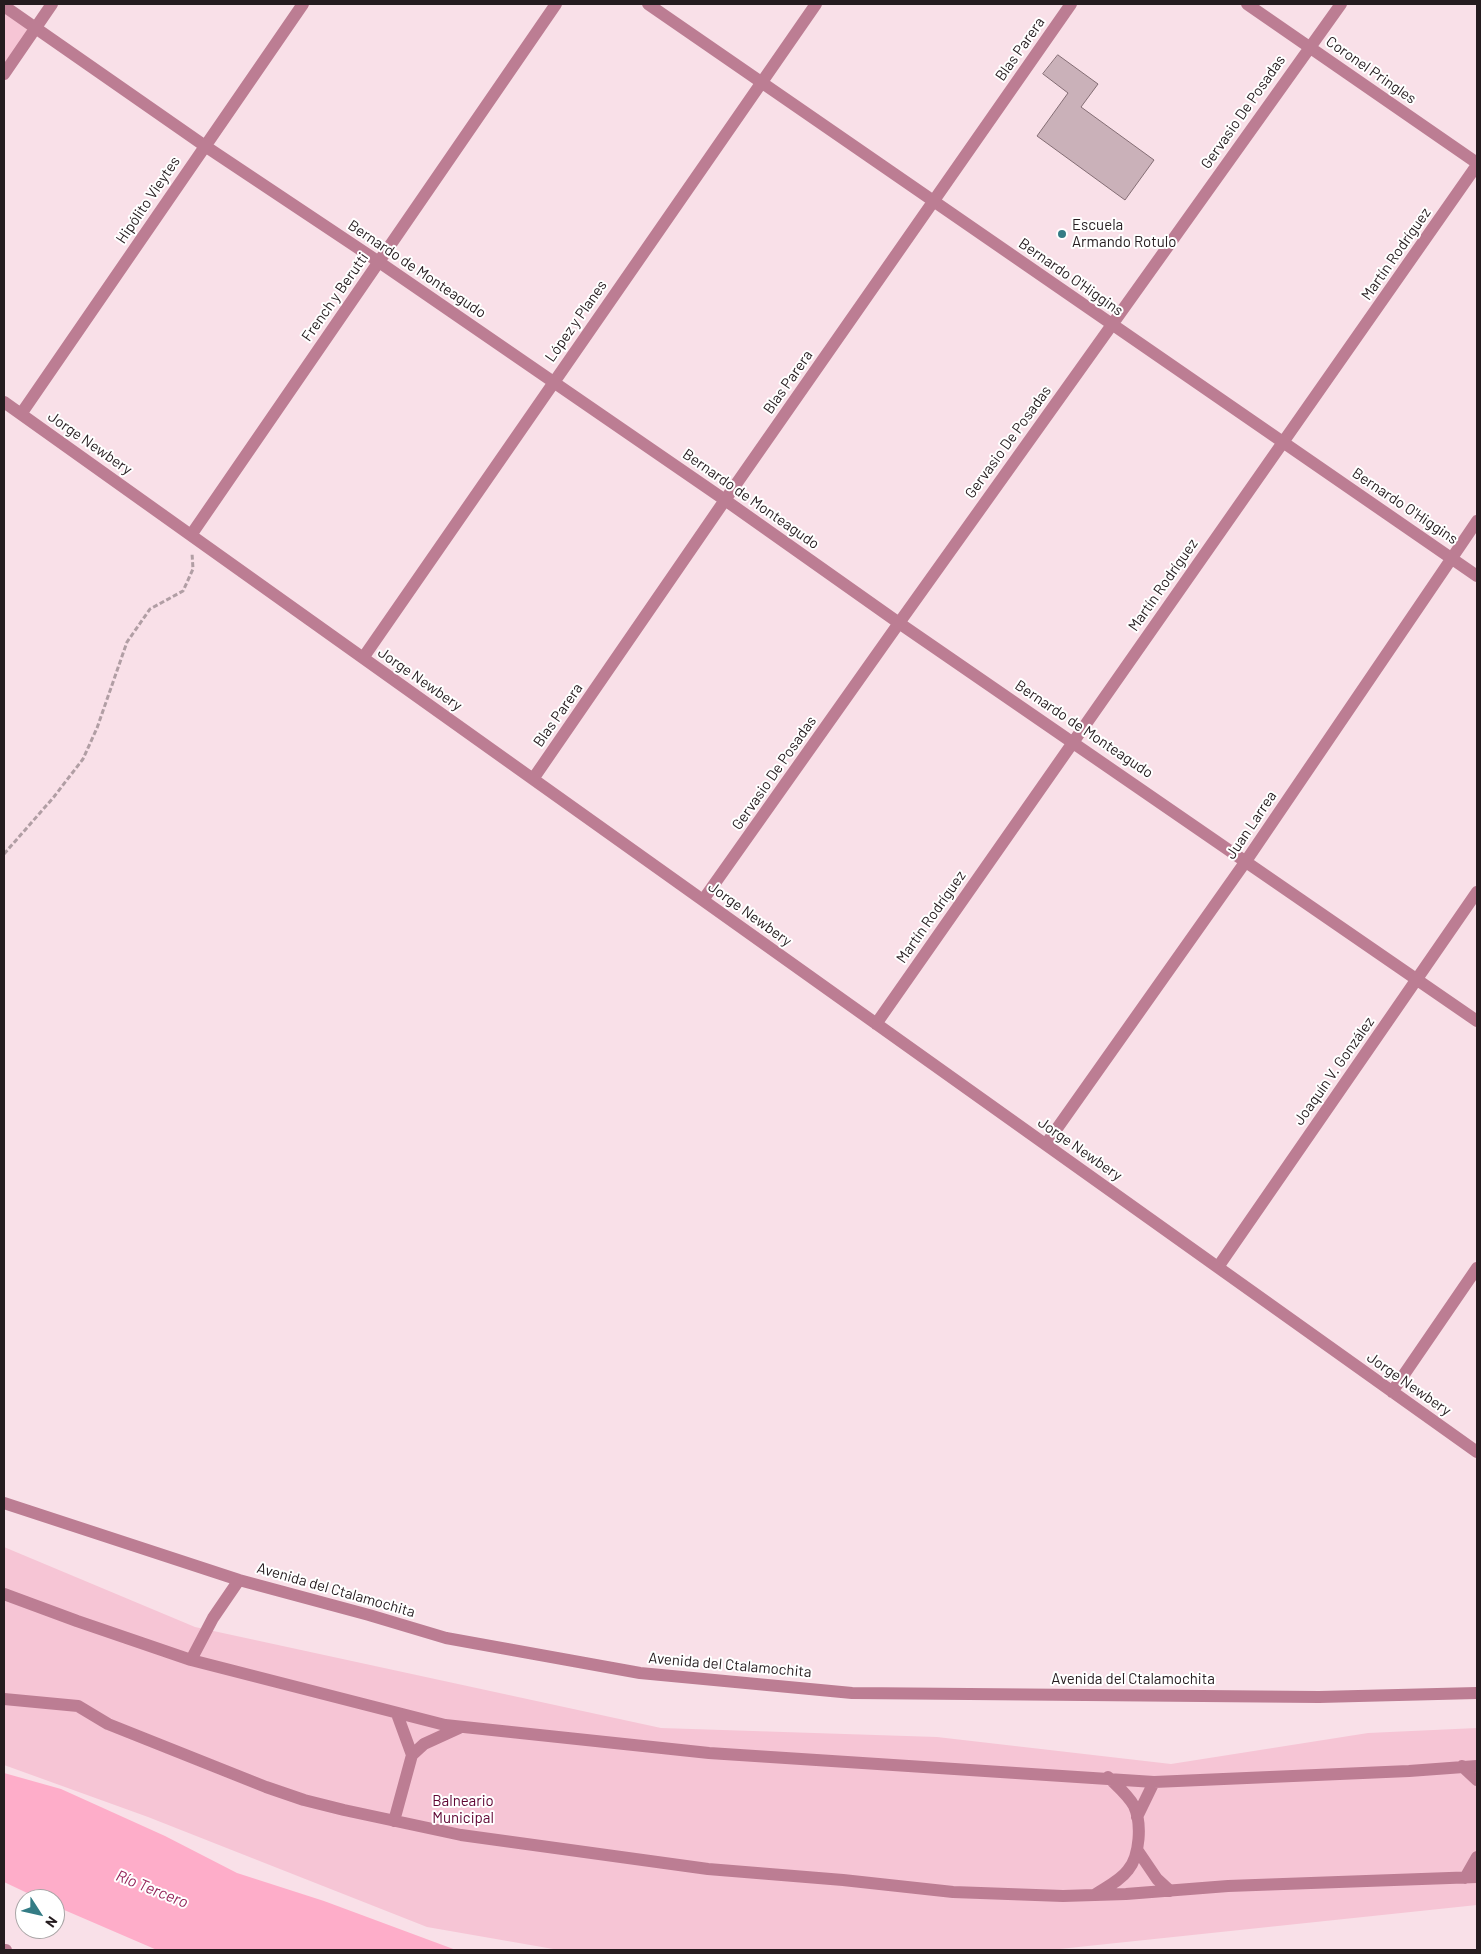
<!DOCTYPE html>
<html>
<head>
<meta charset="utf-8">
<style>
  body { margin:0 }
  #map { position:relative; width:1481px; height:1954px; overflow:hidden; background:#f9e0e8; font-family:Barlow,sans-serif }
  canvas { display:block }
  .frame { position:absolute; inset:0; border:5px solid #251c1f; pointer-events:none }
  .north { position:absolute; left:15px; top:1889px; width:50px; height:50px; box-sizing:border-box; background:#fff; border:1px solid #a8a4a5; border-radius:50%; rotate:125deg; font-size:14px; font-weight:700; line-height:20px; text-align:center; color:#251c1f }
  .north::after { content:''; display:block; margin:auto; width:18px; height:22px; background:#347c85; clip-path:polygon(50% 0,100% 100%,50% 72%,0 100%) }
</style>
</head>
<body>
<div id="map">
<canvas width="1481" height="1954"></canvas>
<div class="frame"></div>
<div class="north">N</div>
</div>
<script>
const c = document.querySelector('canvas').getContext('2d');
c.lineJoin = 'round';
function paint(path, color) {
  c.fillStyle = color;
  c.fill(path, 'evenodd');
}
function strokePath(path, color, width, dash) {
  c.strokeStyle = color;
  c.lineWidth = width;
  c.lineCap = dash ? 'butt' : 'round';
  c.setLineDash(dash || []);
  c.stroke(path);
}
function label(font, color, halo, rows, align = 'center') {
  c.font = font + ' Barlow,sans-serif';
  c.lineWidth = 4;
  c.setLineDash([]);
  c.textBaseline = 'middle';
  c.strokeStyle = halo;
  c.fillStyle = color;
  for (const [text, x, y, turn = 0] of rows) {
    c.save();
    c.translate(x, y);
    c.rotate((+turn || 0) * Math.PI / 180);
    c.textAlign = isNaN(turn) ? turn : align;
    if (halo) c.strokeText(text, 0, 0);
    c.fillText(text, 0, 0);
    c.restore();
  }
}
paint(new Path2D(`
  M 4,6 L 35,28 L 4,74 Z
  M 4,1547 L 195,1627 L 661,1728 L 937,1737 L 1171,1764 L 1368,1733 L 1477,1728 L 1477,1905 L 1050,1950 L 559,1950 L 427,1927 L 148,1817 L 4,1765 Z`), '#f6c5d5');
paint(new Path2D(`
  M 4,1773 L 61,1789 L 165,1836 L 237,1873 L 324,1901 L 456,1950 L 157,1950 L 55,1906 L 55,1899 L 40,1899 L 4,1882 Z`), '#feadc9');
const building = new Path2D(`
  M 1058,55 L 1098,84 L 1081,107 L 1154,160 L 1125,200 L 1037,136 L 1068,93 L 1043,74 Z`);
paint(building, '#cab1b9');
strokePath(building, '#836c73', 1);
strokePath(new Path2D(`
  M 4,854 L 53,798 L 83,759 L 97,728 L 127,642 L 150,609 L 183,591 L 193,569 L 192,553`), '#b19ea4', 3, [5, 2.5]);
strokePath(new Path2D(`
  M 648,4 L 1477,576
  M 1247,4 L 1477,163
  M 4,6 L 205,146 L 379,262 L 725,500 L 899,623 L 1477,1021
  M 4,74 L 52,4
  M 4,402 L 1477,1452
  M 21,414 L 303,4
  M 191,535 L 556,4
  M 363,658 L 816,4
  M 533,779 L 725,500 L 1071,4
  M 703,900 L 899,623 L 1341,4
  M 876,1024 L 1477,165
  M 1046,1144 L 1246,861 L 1477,521
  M 1218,1267 L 1477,892
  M 1392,1392 L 1477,1268
  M 4,1503 L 239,1580 L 369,1615 L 446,1638 L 640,1673 L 852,1693 L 1319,1697 L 1477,1693
  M 4,1594 L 77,1621 L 191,1660 L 445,1725 L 709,1753 L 1154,1782 L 1409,1771 L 1477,1766
  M 191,1660 L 213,1618 L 239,1580
  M 4,1699 L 78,1706 L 108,1724 L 266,1787 L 304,1800 L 344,1810 L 461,1835 L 708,1869 L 843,1880 L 953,1892 L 1063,1896 L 1126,1894 L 1228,1886 L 1477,1877
  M 412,1755 L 424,1744 L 459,1728
  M 1462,1766 L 1477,1780
  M 1137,1817 L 1154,1782
  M 394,1821 L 412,1755 L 397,1714
  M 1138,1851 L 1157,1879 L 1170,1891
  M 1465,1878 L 1477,1857
  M 1094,1895 C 1106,1887 1120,1881 1128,1870 C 1140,1856 1142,1823 1134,1806 C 1128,1795 1117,1786 1108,1777
  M 4,1950 L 6,1950`), '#bc7d93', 12);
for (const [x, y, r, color] of [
  [1062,234,5,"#347c85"]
]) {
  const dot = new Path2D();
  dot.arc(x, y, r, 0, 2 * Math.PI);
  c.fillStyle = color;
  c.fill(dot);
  strokePath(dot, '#fff', 2);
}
label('15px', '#251c1f', '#fff', [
  ["Blas Parera",1020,49,-55],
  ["Coronel Pringles",1371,70,35],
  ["Gervasio De Posadas",1243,112,-55],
  ["Hipólito Vieytes",148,200,-56],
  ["Martín Rodríguez",1396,254,-55],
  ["Bernardo de Monteagudo",417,269,34],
  ["Bernardo O'Higgins",1071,277,35],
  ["French y Berutti",335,297,-55],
  ["López y Planes",576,321,-55],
  ["Blas Parera",788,382,-55],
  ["Gervasio De Posadas",1008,442,-54],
  ["Jorge Newbery",90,443,35],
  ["Bernardo de Monteagudo",751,499,35],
  ["Bernardo O'Higgins",1405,506,34],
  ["Martín Rodríguez",1163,585,-55],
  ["Jorge Newbery",420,679,35],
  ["Blas Parera",558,715,-55],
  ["Bernardo de Monteagudo",1084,729,34],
  ["Gervasio De Posadas",774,773,-55],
  ["Juan Larrea",1251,825,-56],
  ["Jorge Newbery",750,914,36],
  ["Martín Rodríguez",931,917,-55],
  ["Joaquín V. González",1334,1071,-55],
  ["Jorge Newbery",1080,1149,35],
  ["Jorge Newbery",1409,1384,35],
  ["Avenida del Ctalamochita",336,1590,16],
  ["Avenida del Ctalamochita",730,1665,5],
  ["Avenida del Ctalamochita",1133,1679]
]);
label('15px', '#251c1f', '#fff', [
  ["Escuela",1072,225],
  ["Armando Rotulo",1072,242]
], 'left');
label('15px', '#5f0533', '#fff', [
  ["Balneario",463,1801],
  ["Municipal",463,1818]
]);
label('italic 16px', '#932157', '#fff', [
  ["Río Tercero",152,1889,22]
]);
</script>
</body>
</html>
